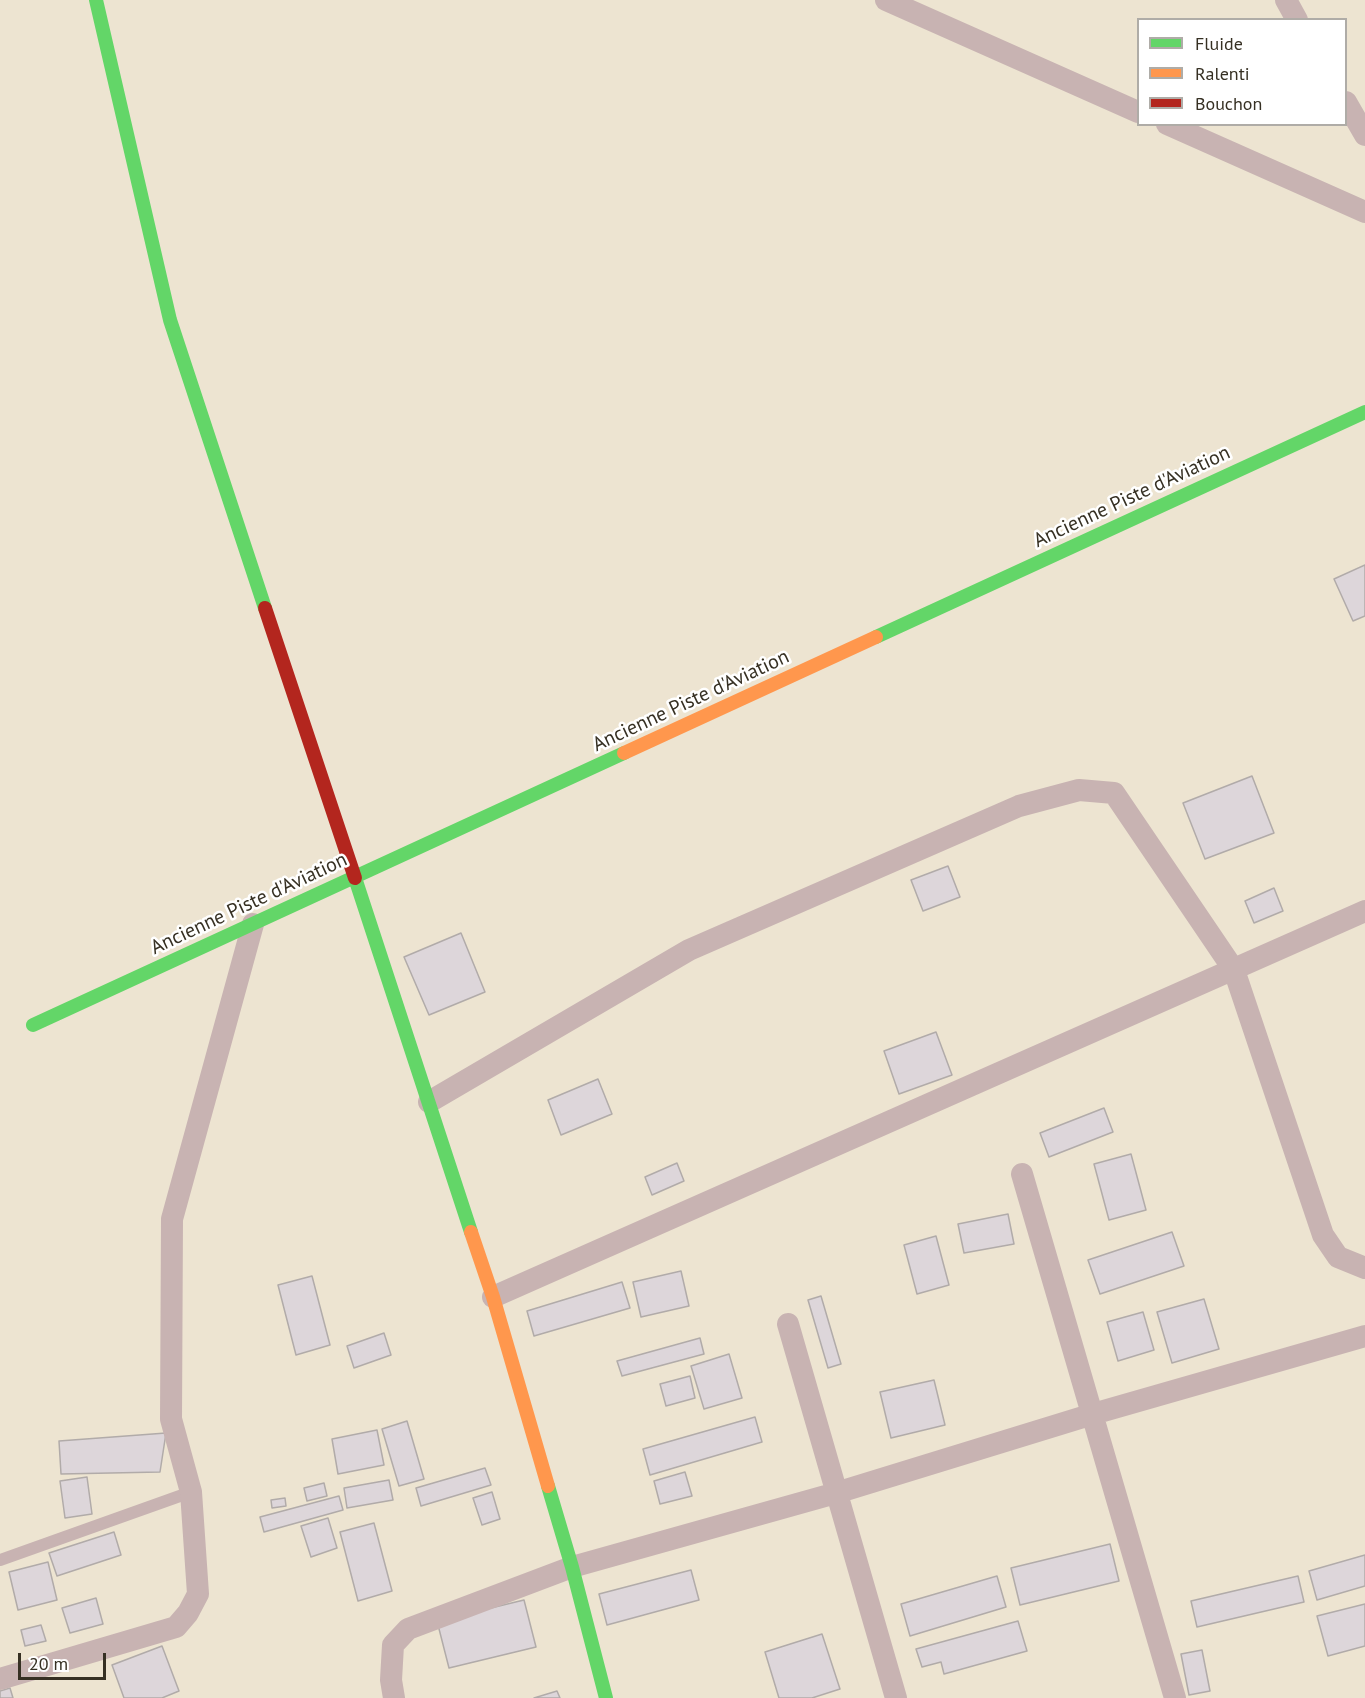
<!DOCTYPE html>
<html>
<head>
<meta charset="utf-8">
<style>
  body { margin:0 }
  #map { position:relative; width:1365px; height:1698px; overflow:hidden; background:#ede4d1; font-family:"PT Sans",sans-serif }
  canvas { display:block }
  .legend { position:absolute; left:1137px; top:18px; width:210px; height:108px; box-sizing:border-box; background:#fff; border:2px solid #afaca7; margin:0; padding:8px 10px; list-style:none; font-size:18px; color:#363023 }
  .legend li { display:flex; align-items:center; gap:12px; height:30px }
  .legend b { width:30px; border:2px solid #afaca7 }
  .scale { position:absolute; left:18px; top:1653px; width:88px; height:27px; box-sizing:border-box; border:3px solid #363023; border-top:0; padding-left:8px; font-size:18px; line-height:21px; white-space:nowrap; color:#363023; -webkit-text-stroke:4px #fff; paint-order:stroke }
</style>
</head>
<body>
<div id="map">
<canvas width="1365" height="1698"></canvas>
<ul class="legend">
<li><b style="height:8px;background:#63d668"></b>Fluide</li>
<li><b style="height:8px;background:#ff974d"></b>Ralenti</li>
<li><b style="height:8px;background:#b3261e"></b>Bouchon</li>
</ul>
<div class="scale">20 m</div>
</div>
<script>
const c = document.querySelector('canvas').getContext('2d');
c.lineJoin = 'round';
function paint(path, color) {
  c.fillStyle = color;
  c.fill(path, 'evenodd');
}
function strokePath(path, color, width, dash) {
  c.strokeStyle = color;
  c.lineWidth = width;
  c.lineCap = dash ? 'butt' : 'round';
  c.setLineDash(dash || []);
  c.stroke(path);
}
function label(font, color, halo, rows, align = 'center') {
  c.font = font + ' "PT Sans",sans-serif';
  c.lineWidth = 5;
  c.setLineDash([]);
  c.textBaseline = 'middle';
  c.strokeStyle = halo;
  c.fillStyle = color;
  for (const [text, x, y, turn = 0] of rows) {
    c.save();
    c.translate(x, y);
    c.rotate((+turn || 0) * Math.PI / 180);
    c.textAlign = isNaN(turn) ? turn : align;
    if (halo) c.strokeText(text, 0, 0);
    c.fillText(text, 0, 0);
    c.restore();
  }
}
const building = new Path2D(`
  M 1365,565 L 1365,616 L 1353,621 L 1334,579 Z
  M 1252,776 L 1274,833 L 1205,859 L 1183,803 Z
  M 948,866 L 960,897 L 923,911 L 911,880 Z
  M 1274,888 L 1283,911 L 1254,923 L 1245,901 Z
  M 461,933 L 485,992 L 429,1015 L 404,957 Z
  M 936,1032 L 952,1075 L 899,1094 L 884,1051 Z
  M 598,1079 L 612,1114 L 561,1135 L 548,1100 Z
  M 1104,1108 L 1113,1132 L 1049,1157 L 1040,1133 Z
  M 1131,1154 L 1146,1210 L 1109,1220 L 1094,1164 Z
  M 677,1163 L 684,1181 L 652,1195 L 645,1177 Z
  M 1008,1214 L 1014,1244 L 964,1253 L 958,1224 Z
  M 1172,1232 L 1184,1266 L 1100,1294 L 1088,1260 Z
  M 936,1236 L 949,1285 L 917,1294 L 904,1245 Z
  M 681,1271 L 689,1306 L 641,1317 L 633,1282 Z
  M 312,1276 L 330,1345 L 296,1355 L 278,1285 Z
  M 622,1282 L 630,1308 L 534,1336 L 527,1311 Z
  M 821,1296 L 841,1364 L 828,1368 L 808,1300 Z
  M 1204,1299 L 1219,1349 L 1172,1363 L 1157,1312 Z
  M 1143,1312 L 1154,1350 L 1118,1361 L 1107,1322 Z
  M 384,1333 L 391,1355 L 354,1368 L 347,1346 Z
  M 700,1338 L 704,1354 L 622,1376 L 617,1361 Z
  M 729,1354 L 742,1398 L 704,1409 L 691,1366 Z
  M 690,1376 L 695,1398 L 666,1406 L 660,1384 Z
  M 934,1380 L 945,1425 L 891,1438 L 880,1392 Z
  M 755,1417 L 762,1442 L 650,1475 L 643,1449 Z
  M 407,1421 L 424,1479 L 399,1486 L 382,1429 Z
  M 377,1430 L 384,1465 L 338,1474 L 332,1439 Z
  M 166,1433 L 160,1472 L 61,1474 L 59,1441 Z
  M 485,1468 L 491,1485 L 421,1506 L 416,1488 Z
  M 685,1472 L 692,1496 L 660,1504 L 654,1481 Z
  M 87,1477 L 92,1514 L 65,1518 L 60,1481 Z
  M 389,1480 L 393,1500 L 347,1508 L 344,1488 Z
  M 324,1483 L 327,1496 L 307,1501 L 304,1488 Z
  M 492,1492 L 500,1519 L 482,1525 L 473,1498 Z
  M 339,1496 L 343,1510 L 264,1532 L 260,1517 Z
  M 285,1498 L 286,1506 L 272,1508 L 271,1500 Z
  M 328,1518 L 337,1548 L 311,1557 L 301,1526 Z
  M 374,1523 L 392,1591 L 358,1601 L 340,1532 Z
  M 114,1532 L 121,1555 L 57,1576 L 49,1553 Z
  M 1110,1544 L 1119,1581 L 1020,1605 L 1011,1568 Z
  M 1365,1555 L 1365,1586 L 1317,1600 L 1309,1571 Z
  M 48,1562 L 57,1600 L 18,1610 L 9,1572 Z
  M 691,1570 L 699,1600 L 607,1625 L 599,1594 Z
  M 997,1576 L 1006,1607 L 910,1636 L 901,1604 Z
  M 1298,1576 L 1304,1602 L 1197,1627 L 1191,1601 Z
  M 96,1598 L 103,1624 L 70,1633 L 62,1608 Z
  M 524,1600 L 536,1647 L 449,1668 L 437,1621 Z
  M 1365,1604 L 1365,1646 L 1328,1656 L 1317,1616 Z
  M 1018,1621 L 1027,1651 L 944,1674 L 941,1662 L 922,1667 L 916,1649 Z
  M 41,1625 L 46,1641 L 25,1646 L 21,1630 Z
  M 822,1634 L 840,1689 L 812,1698 L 779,1698 L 765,1652 Z
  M 162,1646 L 179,1691 L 162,1698 L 124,1698 L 112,1665 Z
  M 1202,1650 L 1210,1691 L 1189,1695 L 1181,1654 Z
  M 10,1688 L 13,1698 L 0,1698 L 0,1691 Z
  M 557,1691 L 560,1698 L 534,1698 Z`);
paint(building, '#ddd6da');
strokePath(building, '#b1aba9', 1.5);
strokePath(new Path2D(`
  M 0,1560 L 191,1492`), '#c8b3b2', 12);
strokePath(new Path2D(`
  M 886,0 L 1138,112
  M 1286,0 L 1297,20
  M 1346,102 L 1365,135
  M 1167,124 L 1365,212
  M 429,1102 L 689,950 L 1019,806 L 1079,790 L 1114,793 L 1234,970 L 1323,1235 L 1338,1257 L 1365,1268
  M 1022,1174 L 1175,1698
  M 493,1297 L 1365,911
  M 788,1324 L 896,1698
  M 0,1679 L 176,1627 L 188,1613 L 198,1594 L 191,1492 L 171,1419 L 172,1219 L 253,924
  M 394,1698 L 391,1680 L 393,1645 L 408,1629 L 572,1567 L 836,1493 L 1093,1414 L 1365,1336`), '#c8b3b2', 22);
strokePath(new Path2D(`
  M 96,0 L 170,320 L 265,608
  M 876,637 L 1365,412
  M 355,878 L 471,1232
  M 33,1025 L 624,753
  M 548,1486 L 572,1567 L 606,1698`), '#63d668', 14);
strokePath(new Path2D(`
  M 624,753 L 876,637
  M 471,1232 L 493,1297 L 548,1486`), '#ff974d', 14);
strokePath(new Path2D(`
  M 265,608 L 355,878`), '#b3261e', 14);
label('20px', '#363023', '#fff', [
  ["Ancienne Piste d'Aviation",1132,497,-25],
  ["Ancienne Piste d'Aviation",691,701,-25],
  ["Ancienne Piste d'Aviation",249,904,-25]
]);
</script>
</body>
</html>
